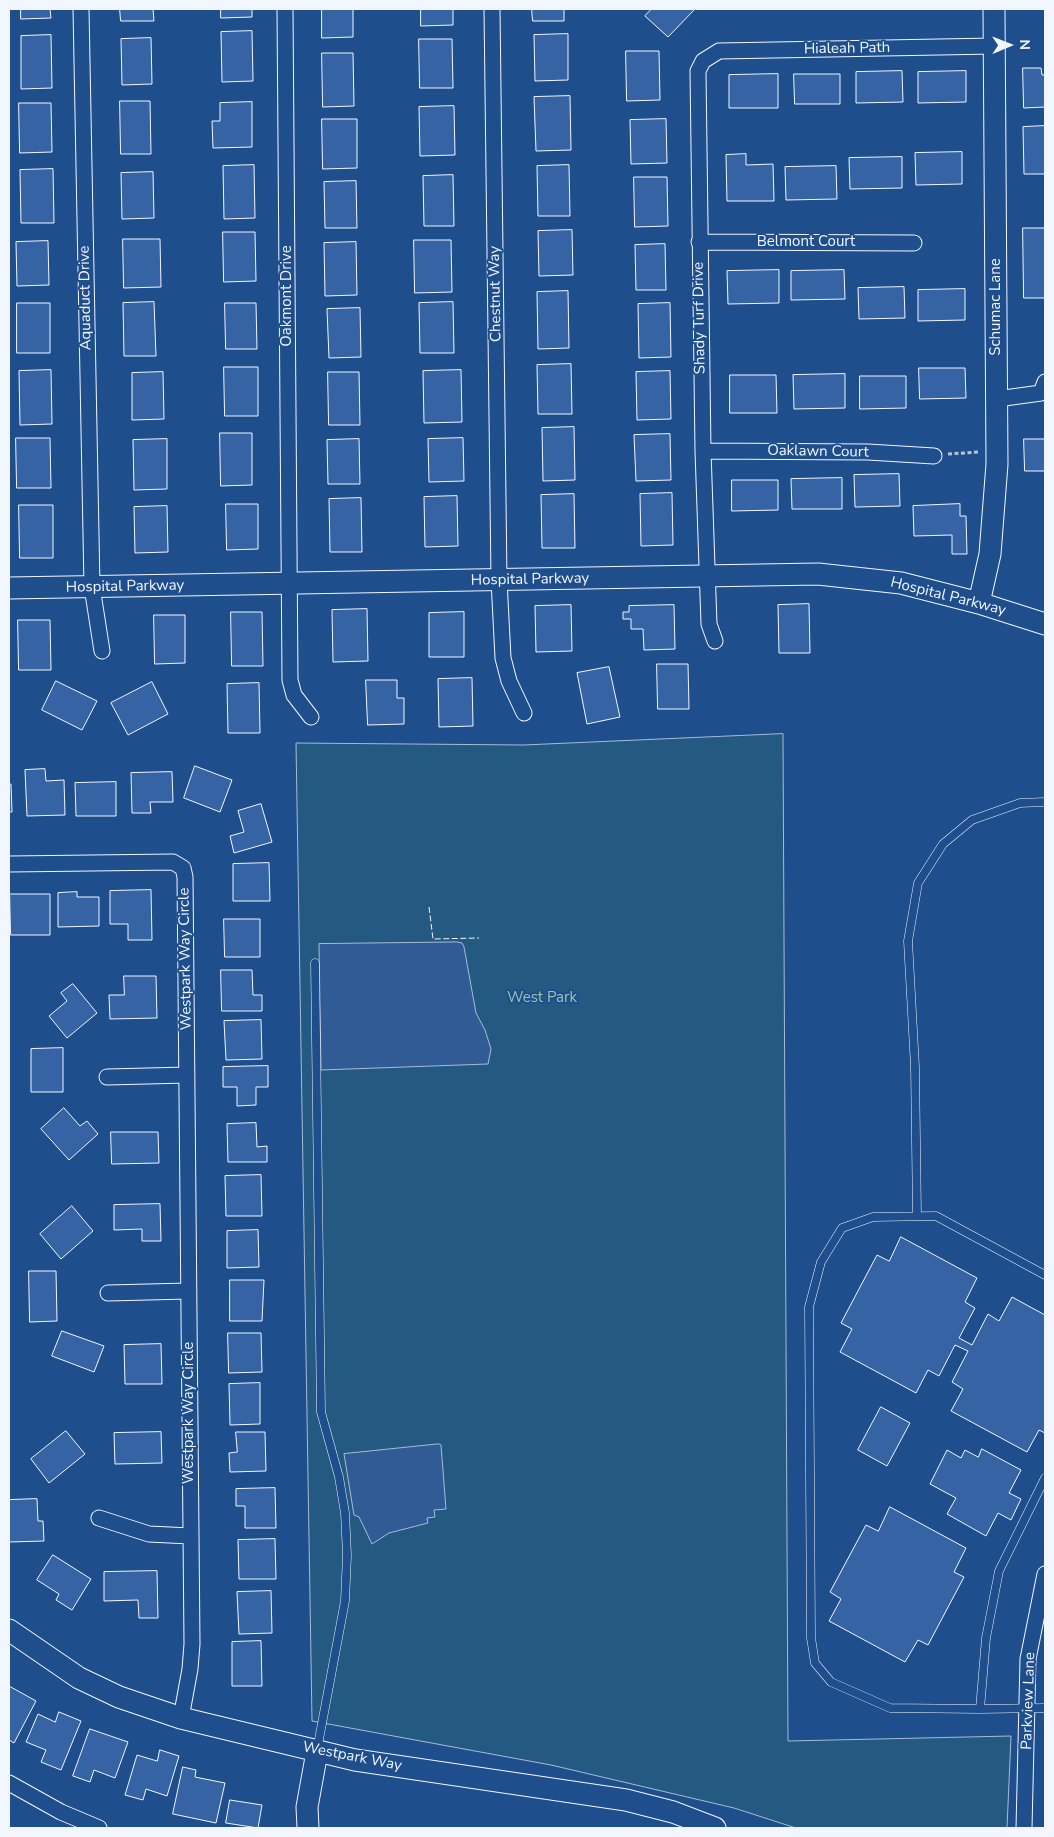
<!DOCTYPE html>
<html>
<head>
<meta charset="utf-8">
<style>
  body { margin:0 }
  #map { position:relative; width:1054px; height:1837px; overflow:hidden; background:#1f4e8c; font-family:"Nunito Sans",sans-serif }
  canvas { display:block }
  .frame { position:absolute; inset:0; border:10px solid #f2f6ff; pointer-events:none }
  .north { position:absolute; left:984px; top:20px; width:50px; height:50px; -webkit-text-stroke:4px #1f4e8c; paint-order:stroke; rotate:89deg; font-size:14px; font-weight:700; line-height:20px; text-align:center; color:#f2f6ff }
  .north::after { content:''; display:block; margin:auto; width:18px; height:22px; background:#f2f6ff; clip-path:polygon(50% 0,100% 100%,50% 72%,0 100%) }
</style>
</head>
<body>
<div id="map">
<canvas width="1054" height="1837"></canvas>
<div class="frame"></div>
<div class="north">N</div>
</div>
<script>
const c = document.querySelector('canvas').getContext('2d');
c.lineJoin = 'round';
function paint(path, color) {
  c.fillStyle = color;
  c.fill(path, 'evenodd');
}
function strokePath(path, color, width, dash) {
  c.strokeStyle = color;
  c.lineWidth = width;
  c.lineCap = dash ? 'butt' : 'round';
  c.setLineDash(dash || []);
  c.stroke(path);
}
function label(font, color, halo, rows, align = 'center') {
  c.font = font + ' "Nunito Sans",sans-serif';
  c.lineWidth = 4;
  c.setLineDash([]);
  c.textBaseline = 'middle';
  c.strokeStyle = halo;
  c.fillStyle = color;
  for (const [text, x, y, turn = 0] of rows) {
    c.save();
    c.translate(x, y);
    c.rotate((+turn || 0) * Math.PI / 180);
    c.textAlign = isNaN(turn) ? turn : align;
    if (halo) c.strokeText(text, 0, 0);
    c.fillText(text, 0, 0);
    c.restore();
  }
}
const green = new Path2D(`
  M 783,734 L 788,1741 L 1011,1736 L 1007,1828 L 796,1828 L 734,1808 L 551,1765 L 312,1721 L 296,743 L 523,745 Z`);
paint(green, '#245a82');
strokePath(green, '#a8bbd7', 1);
const parking = new Path2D(`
  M 457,942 L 462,943 L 464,947 L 476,1013 L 485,1030 L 491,1049 L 488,1064 L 321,1070 L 319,944 Z
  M 439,1444 L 441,1445 L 446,1509 L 434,1510 L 435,1517 L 427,1518 L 428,1523 L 389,1533 L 372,1544 L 359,1517 L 354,1515 L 344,1454 Z`);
paint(parking, '#305b95');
strokePath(parking, '#a8bbd7', 1);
const building = new Path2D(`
  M 21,9 L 50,9 L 51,18 L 21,19 Z
  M 120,9 L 153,9 L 154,21 L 121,21 Z
  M 221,9 L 252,9 L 252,17 L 221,18 Z
  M 322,9 L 353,9 L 353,37 L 322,38 Z
  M 421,9 L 453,9 L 453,25 L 421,26 Z
  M 532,9 L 564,9 L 564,21 L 533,21 Z
  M 652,9 L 695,9 L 668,37 L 645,16 Z
  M 252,31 L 253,81 L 222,82 L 221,32 Z
  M 568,34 L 568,80 L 535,81 L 534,35 Z
  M 51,35 L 52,88 L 21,89 L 21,36 Z
  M 151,38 L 152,84 L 122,85 L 121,39 Z
  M 419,39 L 452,39 L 453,88 L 420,88 Z
  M 626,51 L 659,51 L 660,100 L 627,101 Z
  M 322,53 L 353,53 L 354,106 L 323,107 Z
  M 1023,68 L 1041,68 L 1042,75 L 1045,75 L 1045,107 L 1024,108 Z
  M 902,71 L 903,102 L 856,103 L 856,72 Z
  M 966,71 L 966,102 L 918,103 L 918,72 Z
  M 778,74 L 778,108 L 729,108 L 729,75 Z
  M 794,74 L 840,74 L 840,104 L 795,104 Z
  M 570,96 L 571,150 L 536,151 L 534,97 Z
  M 120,101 L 150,101 L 151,154 L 121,154 Z
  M 252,102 L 252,147 L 213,148 L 212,121 L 220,121 L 220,103 Z
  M 19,103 L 51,103 L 52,152 L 20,153 Z
  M 454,106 L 455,155 L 420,156 L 419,107 Z
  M 322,119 L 357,119 L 357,168 L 323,169 Z
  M 666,119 L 667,163 L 631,164 L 630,120 Z
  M 1045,126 L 1045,174 L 1024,174 L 1023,127 Z
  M 962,152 L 962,184 L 916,185 L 915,153 Z
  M 746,154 L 746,165 L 773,164 L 774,201 L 727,201 L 726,155 Z
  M 902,157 L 902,188 L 850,189 L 849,158 Z
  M 254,165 L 255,218 L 224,219 L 223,166 Z
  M 569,165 L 570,216 L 538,216 L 537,166 Z
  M 836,166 L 837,199 L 786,200 L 785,167 Z
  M 53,169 L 54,223 L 21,223 L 20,170 Z
  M 153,172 L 154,218 L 122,219 L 121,173 Z
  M 453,175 L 454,226 L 424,226 L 423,176 Z
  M 634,177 L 667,177 L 668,226 L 635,227 Z
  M 356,181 L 357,228 L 325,228 L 324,182 Z
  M 1023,228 L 1045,228 L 1045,298 L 1024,298 Z
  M 572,230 L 573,275 L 539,276 L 538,231 Z
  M 223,232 L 255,232 L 256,281 L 224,282 Z
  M 123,239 L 160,239 L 161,287 L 124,288 Z
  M 414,240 L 451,240 L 452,292 L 415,293 Z
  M 48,241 L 49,285 L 17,286 L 16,242 Z
  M 356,242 L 357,295 L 325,296 L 324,243 Z
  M 665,244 L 666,290 L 636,290 L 635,245 Z
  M 779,270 L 779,303 L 728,304 L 727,271 Z
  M 844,270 L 845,299 L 791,300 L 791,271 Z
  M 904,287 L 905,318 L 859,319 L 858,288 Z
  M 965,289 L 965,320 L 918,321 L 918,290 Z
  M 568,291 L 569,348 L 538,349 L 537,292 Z
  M 154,302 L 156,356 L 124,356 L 123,303 Z
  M 453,302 L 454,353 L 420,353 L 419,303 Z
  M 17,303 L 50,303 L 50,353 L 17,353 Z
  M 225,303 L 256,303 L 257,349 L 226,349 Z
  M 670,303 L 671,357 L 639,358 L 638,304 Z
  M 360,308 L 361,357 L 329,358 L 327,309 Z
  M 571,364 L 572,414 L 538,414 L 537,365 Z
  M 224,367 L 258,367 L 258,416 L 225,416 Z
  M 919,368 L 965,368 L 966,398 L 920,399 Z
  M 51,370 L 52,424 L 20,425 L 19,371 Z
  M 461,370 L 462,422 L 424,423 L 423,371 Z
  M 670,371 L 671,419 L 637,420 L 636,372 Z
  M 163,372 L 164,419 L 132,420 L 132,373 Z
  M 328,372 L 359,372 L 360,425 L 329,425 Z
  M 845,374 L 845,408 L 794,409 L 793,375 Z
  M 730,375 L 776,375 L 777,413 L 730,413 Z
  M 860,376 L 906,376 L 906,408 L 860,409 Z
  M 574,427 L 575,480 L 543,481 L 542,428 Z
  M 220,433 L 252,433 L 252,485 L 221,486 Z
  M 670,434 L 671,480 L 636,481 L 634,435 Z
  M 16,438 L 50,438 L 51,488 L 17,488 Z
  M 463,438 L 464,481 L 429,482 L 428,439 Z
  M 167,439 L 167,489 L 134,490 L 133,440 Z
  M 359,439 L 360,484 L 328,484 L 327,440 Z
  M 1024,439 L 1045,439 L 1045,471 L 1025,471 Z
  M 899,474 L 900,506 L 855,507 L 854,475 Z
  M 842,478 L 842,509 L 792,509 L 791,479 Z
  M 732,480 L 778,480 L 778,510 L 732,511 Z
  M 672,493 L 673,545 L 641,546 L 640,494 Z
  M 574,494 L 575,548 L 542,548 L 541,495 Z
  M 457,496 L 458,546 L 425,547 L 424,497 Z
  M 361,498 L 362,552 L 330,552 L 329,499 Z
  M 226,504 L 258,504 L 258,549 L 227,550 Z
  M 960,504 L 960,516 L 966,516 L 967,554 L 952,554 L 952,535 L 914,536 L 913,506 Z
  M 19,505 L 53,505 L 53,558 L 20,558 Z
  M 167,506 L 168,552 L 135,553 L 134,507 Z
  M 809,604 L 810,653 L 779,653 L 778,605 Z
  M 571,605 L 572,651 L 536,652 L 535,606 Z
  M 674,605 L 675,649 L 644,650 L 643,629 L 631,629 L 631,619 L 623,619 L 623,612 L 629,612 L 629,606 Z
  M 367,609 L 368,661 L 333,662 L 332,610 Z
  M 231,612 L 262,612 L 263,666 L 232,666 Z
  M 464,612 L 464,657 L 429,657 L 429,613 Z
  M 154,615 L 185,615 L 185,663 L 155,664 Z
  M 18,620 L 50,620 L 51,670 L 19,670 Z
  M 657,664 L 688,664 L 689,709 L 658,709 Z
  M 609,667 L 620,717 L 587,724 L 577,673 Z
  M 472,678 L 473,726 L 439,727 L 438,679 Z
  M 366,680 L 397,680 L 397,698 L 404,698 L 404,724 L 368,725 Z
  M 56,681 L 97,701 L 82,730 L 42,710 Z
  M 152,682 L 168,714 L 128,735 L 111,703 Z
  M 259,683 L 260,733 L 228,733 L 227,684 Z
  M 195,766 L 232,780 L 220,812 L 184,798 Z
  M 45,769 L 46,781 L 64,780 L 65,815 L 27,816 L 25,770 Z
  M 172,772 L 173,802 L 150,802 L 151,813 L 132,813 L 131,773 Z
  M 116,782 L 116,816 L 76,816 L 75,783 Z
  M 9,784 L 11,784 L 12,812 L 9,812 Z
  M 261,804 L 272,842 L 234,853 L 230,836 L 244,832 L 238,811 Z
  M 269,863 L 270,901 L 233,901 L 233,864 Z
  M 151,890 L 152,940 L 128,940 L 128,924 L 110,924 L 110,891 Z
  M 77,892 L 77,897 L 99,897 L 99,926 L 58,927 L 58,893 Z
  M 10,894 L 50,894 L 50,935 L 11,935 Z
  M 224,919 L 260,919 L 260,957 L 225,957 Z
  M 221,970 L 252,970 L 253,995 L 262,995 L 262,1011 L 222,1011 Z
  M 124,976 L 156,976 L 157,1018 L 110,1019 L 109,995 L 124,995 Z
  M 73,984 L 97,1013 L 67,1038 L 49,1016 L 67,1001 L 61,993 Z
  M 261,1020 L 262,1059 L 226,1060 L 224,1021 Z
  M 63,1048 L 63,1092 L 31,1092 L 31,1049 Z
  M 268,1066 L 268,1087 L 256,1087 L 256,1105 L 237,1106 L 237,1087 L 223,1087 L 223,1067 Z
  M 64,1108 L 80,1126 L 87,1121 L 98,1134 L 69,1160 L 41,1129 Z
  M 256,1123 L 257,1147 L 267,1146 L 267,1162 L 228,1162 L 227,1124 Z
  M 111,1132 L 158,1132 L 159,1163 L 112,1164 Z
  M 261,1175 L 262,1216 L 226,1216 L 225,1176 Z
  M 160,1204 L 161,1241 L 142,1241 L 142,1229 L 114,1230 L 114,1205 Z
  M 72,1206 L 93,1231 L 61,1259 L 40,1234 Z
  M 258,1230 L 259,1267 L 227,1268 L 227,1231 Z
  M 901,1237 L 977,1278 L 965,1302 L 975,1308 L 959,1338 L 972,1345 L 988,1314 L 999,1321 L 1012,1297 L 1045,1315 L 1045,1433 L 1039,1430 L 1027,1452 L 951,1411 L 963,1389 L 952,1382 L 968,1351 L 955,1345 L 939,1376 L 928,1370 L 916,1393 L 840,1352 L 852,1329 L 841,1323 L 877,1255 L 889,1261 Z
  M 29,1271 L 56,1271 L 57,1321 L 30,1322 Z
  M 230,1280 L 264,1280 L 262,1321 L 230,1321 Z
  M 62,1331 L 104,1346 L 94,1372 L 52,1356 Z
  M 228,1333 L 261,1333 L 262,1372 L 229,1373 Z
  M 161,1344 L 162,1384 L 125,1384 L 124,1345 Z
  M 260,1383 L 260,1424 L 230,1425 L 229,1384 Z
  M 881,1407 L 910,1423 L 887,1466 L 858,1450 Z
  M 66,1431 L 85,1454 L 49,1483 L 31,1459 Z
  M 161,1432 L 162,1463 L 115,1464 L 114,1433 Z
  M 236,1432 L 265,1432 L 266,1471 L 230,1472 L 229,1453 L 237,1452 Z
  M 982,1449 L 1021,1470 L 1009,1493 L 1021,1499 L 1011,1520 L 998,1513 L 986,1536 L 947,1514 L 956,1498 L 930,1484 L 947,1450 L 961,1458 L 965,1450 L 978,1457 Z
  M 275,1488 L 276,1528 L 245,1528 L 245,1506 L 236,1506 L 236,1489 Z
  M 37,1499 L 38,1521 L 43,1521 L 44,1541 L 9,1542 L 9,1500 Z
  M 890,1507 L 966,1548 L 954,1572 L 964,1577 L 928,1645 L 918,1640 L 905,1662 L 829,1621 L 841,1599 L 830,1592 L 866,1525 L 878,1531 Z
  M 275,1539 L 276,1579 L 239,1579 L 238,1540 Z
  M 53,1555 L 91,1579 L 72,1610 L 56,1600 L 59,1594 L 37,1580 Z
  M 157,1571 L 158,1618 L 139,1618 L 138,1600 L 104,1601 L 104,1572 Z
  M 271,1591 L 272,1633 L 239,1634 L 237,1592 Z
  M 261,1641 L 262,1686 L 232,1686 L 232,1642 Z
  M 9,1686 L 36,1701 L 14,1743 L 9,1740 Z
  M 59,1712 L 81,1721 L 61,1770 L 41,1762 L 46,1750 L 26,1742 L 38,1714 L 55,1722 Z
  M 90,1729 L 128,1742 L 115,1778 L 94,1770 L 90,1782 L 73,1776 Z
  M 160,1750 L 179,1756 L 167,1796 L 146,1789 L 143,1800 L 125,1795 L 137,1755 L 157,1761 Z
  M 183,1767 L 196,1770 L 195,1777 L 225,1783 L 216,1823 L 173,1814 Z
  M 230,1800 L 262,1805 L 258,1828 L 226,1823 Z`);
paint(building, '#3563a3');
strokePath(building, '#f2f6ff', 1);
const lane = new Path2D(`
  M 315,963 L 321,1412 L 339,1477 L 345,1513 L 347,1555 L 345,1601 L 317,1750
  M 917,1216 L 915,1067 L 908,941 L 918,883 L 943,844 L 972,820 L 1020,803 L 1045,802
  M 1045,1275 L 936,1216 L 873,1217 L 842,1228 L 821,1262 L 809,1307 L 811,1638 L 815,1663 L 831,1682 L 890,1708 L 980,1709 L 986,1638 L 999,1571 L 1045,1478
  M 980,1709 L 1045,1708`);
const street = new Path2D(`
  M 81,9 L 92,587 L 102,651
  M 285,9 L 290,680 L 294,695 L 311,717
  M 492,9 L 499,580 L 503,658 L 509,681 L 524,713
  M 699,242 L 914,243
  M 997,399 L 1041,393 L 1045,382
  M 703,451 L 868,452 L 934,456
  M 715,641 L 709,624 L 703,451 L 698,71 L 703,61 L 719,51 L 994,46
  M 9,864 L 173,862 L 183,868 L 185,877 L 192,1644 L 190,1669 L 181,1718
  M 107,1077 L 187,1075
  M 108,1293 L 188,1291
  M 99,1518 L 149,1534 L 190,1536
  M 9,1783 L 61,1812 L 99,1828
  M 1024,1828 L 1028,1659 L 1045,1574`);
const secondary = new Path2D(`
  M 9,588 L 818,574 L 901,583 L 979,603 L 1045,624
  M 979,603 L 990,554 L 997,464 L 994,9
  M 9,1630 L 79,1678 L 119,1697 L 181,1718 L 355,1760 L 626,1800 L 673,1812 L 715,1828
  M 308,1828 L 307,1807 L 317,1752`);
strokePath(lane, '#f2f6ff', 9);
strokePath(street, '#f2f6ff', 17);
strokePath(secondary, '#f2f6ff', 23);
strokePath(new Path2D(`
  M 948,454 L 979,452`), '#b3c4dc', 3, [4, 2.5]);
strokePath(lane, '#1f4e8c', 8);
strokePath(street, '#1f4e8c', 15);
strokePath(secondary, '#1f4e8c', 21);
strokePath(new Path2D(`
  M 429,907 L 433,939 L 479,938`), '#f2f6ff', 1, [6, 2.5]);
label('15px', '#f2f6ff', '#1f4e8c', [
  ["Hialeah Path",847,49,-1],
  ["Belmont Court",806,242],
  ["Chestnut Way",496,294,-91],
  ["Oakmont Drive",287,296,-90],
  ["Aquaduct Drive",86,298,-91],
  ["Schumac Lane",996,307,-90],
  ["Shady Turf Drive",700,318,-91],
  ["Oaklawn Court",818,452,1],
  ["Hospital Parkway",530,580,-1],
  ["Hospital Parkway",125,587,-1],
  ["Hospital Parkway",948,597,14],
  ["Westpark Way Circle",186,959,-91],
  ["Westpark Way Circle",189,1413,-90],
  ["Parkview Lane",1029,1701,-88],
  ["Westpark Way",352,1757,11]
]);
label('15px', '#97c8a6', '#1f4e8c', [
  ["West Park",542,998]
]);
</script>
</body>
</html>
